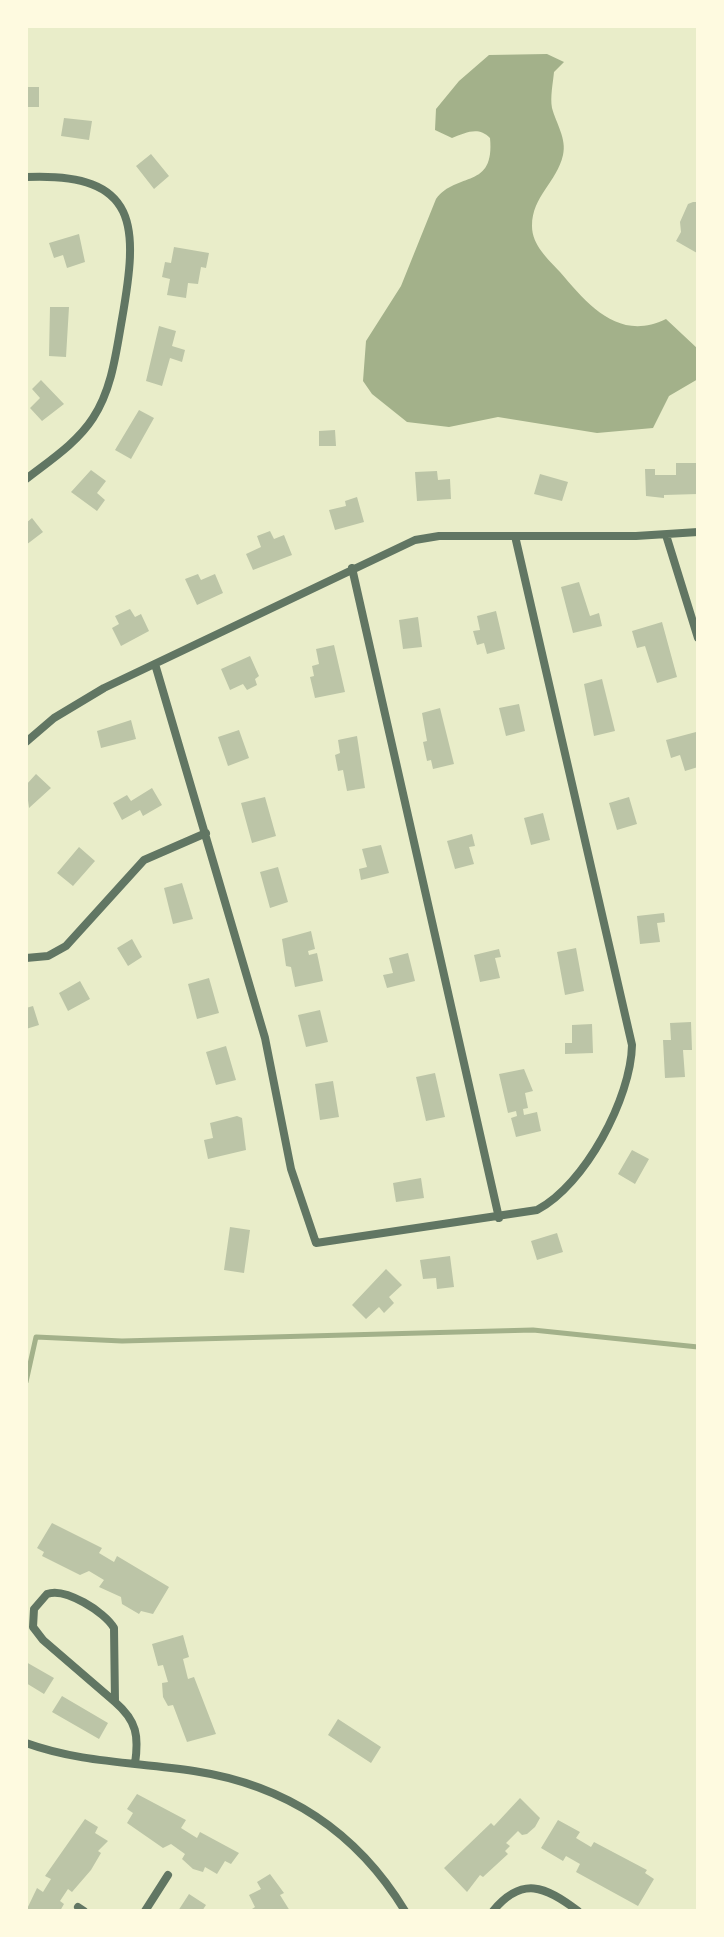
<!DOCTYPE html>
<html>
<head>
<meta charset="utf-8">
<style>
  body { margin:0 }
  #map { position:relative; width:724px; height:1937px; overflow:hidden; background:#e9edc9; font-family:Ubuntu,sans-serif }
  canvas { display:block }
  .frame { position:absolute; inset:0; border:28px solid #fefae0; pointer-events:none }
</style>
</head>
<body>
<div id="map">
<canvas width="724" height="1937"></canvas>
<div class="frame"></div>
</div>
<script>
const c = document.querySelector('canvas').getContext('2d');
c.lineJoin = 'round';
function paint(path, color) {
  c.fillStyle = color;
  c.fill(path, 'evenodd');
}
function strokePath(path, color, width, dash) {
  c.strokeStyle = color;
  c.lineWidth = width;
  c.lineCap = dash ? 'butt' : 'round';
  c.setLineDash(dash || []);
  c.stroke(path);
}
paint(new Path2D(`
  M 547,54 L 564,62 L 554,72 C 553,83 550,97 552,108 C 556,123 567,139 563,155 C 557,182 532,196 532,226 C 532,245 548,259 560,272 C 588,305 619,342 666,319 L 698,349 L 698,379 L 669,396 L 653,428 L 597,433 L 498,417 L 449,427 L 407,422 L 372,394 L 363,381 L 366,341 L 401,286 L 436,199 C 457,171 495,190 490,138 C 478,126 466,133 452,138 L 435,130 L 436,109 L 459,81 L 489,55 Z`), '#a3b18a');
strokePath(new Path2D(`
  M 26,1382 L 36,1337 L 122,1341 L 533,1330 L 698,1347`), '#a3b18a', 5);
paint(new Path2D(`
  M 26,87 L 39,87 L 39,107 L 26,107 Z
  M 64,118 L 92,121 L 89,140 L 61,136 Z
  M 151,154 L 169,176 L 154,189 L 136,166 Z
  M 693,202 L 698,202 L 697,253 L 676,241 L 681,232 L 680,222 L 688,204 Z
  M 79,234 L 85,262 L 67,268 L 63,255 L 54,258 L 49,243 Z
  M 174,247 L 209,253 L 206,268 L 201,267 L 198,284 L 188,283 L 186,298 L 167,295 L 170,279 L 162,277 L 165,262 L 171,263 Z
  M 50,307 L 69,307 L 66,357 L 49,356 Z
  M 159,326 L 176,331 L 172,346 L 185,350 L 182,362 L 170,358 L 162,386 L 146,381 Z
  M 41,380 L 64,404 L 42,421 L 30,408 L 40,398 L 32,389 Z
  M 139,410 L 154,418 L 131,459 L 115,450 Z
  M 335,430 L 336,446 L 319,446 L 319,431 Z
  M 676,463 L 698,463 L 698,494 L 664,495 L 664,498 L 646,496 L 645,469 L 655,469 L 655,475 L 676,475 Z
  M 91,470 L 106,481 L 97,493 L 105,500 L 97,511 L 71,492 Z
  M 437,471 L 438,480 L 450,479 L 451,499 L 417,501 L 415,472 Z
  M 540,474 L 568,482 L 562,501 L 534,494 Z
  M 357,497 L 364,522 L 335,530 L 329,510 L 346,506 L 345,501 Z
  M 32,518 L 43,532 L 26,545 L 26,523 Z
  M 270,531 L 274,539 L 284,535 L 292,555 L 253,570 L 246,554 L 261,547 L 257,536 Z
  M 198,574 L 201,580 L 215,574 L 223,593 L 197,605 L 185,579 Z
  M 579,582 L 590,616 L 599,613 L 602,626 L 573,633 L 561,587 Z
  M 130,609 L 135,617 L 141,614 L 149,631 L 121,646 L 112,628 L 119,624 L 115,616 Z
  M 496,611 L 505,649 L 487,654 L 484,643 L 477,645 L 473,631 L 480,630 L 477,616 Z
  M 418,617 L 422,647 L 403,649 L 399,620 Z
  M 662,622 L 677,677 L 657,683 L 645,646 L 637,648 L 632,631 Z
  M 334,645 L 345,692 L 315,698 L 310,677 L 314,676 L 312,666 L 319,664 L 316,649 Z
  M 250,656 L 259,676 L 255,679 L 257,685 L 247,690 L 243,684 L 230,690 L 221,669 Z
  M 602,679 L 615,731 L 594,736 L 584,684 Z
  M 519,704 L 525,731 L 506,736 L 499,708 Z
  M 440,708 L 454,764 L 433,769 L 431,760 L 427,761 L 423,742 L 427,741 L 422,713 Z
  M 131,720 L 136,739 L 101,748 L 97,731 Z
  M 239,730 L 249,758 L 228,766 L 218,737 Z
  M 696,732 L 698,767 L 685,771 L 680,755 L 671,758 L 666,740 Z
  M 357,736 L 365,788 L 347,791 L 343,770 L 338,771 L 335,755 L 340,753 L 338,740 Z
  M 36,774 L 51,788 L 29,808 L 26,785 Z
  M 152,788 L 162,805 L 143,816 L 140,810 L 122,820 L 113,803 L 127,795 L 131,801 Z
  M 265,797 L 276,836 L 252,843 L 241,803 Z
  M 629,797 L 637,824 L 617,830 L 609,803 Z
  M 543,813 L 550,840 L 531,845 L 524,818 Z
  M 472,834 L 475,846 L 469,847 L 474,864 L 455,869 L 447,841 Z
  M 381,845 L 389,873 L 361,880 L 359,869 L 367,867 L 362,849 Z
  M 79,847 L 95,861 L 73,886 L 57,873 Z
  M 278,867 L 288,902 L 270,908 L 260,872 Z
  M 182,883 L 193,919 L 173,924 L 164,888 Z
  M 664,913 L 665,922 L 657,923 L 660,942 L 640,944 L 637,916 Z
  M 311,931 L 315,949 L 308,951 L 309,955 L 317,953 L 323,981 L 295,987 L 291,967 L 286,966 L 282,939 Z
  M 132,939 L 142,957 L 128,966 L 117,948 Z
  M 576,948 L 584,991 L 565,995 L 557,952 Z
  M 499,949 L 501,957 L 495,958 L 500,978 L 480,982 L 474,955 Z
  M 408,953 L 415,981 L 387,988 L 383,975 L 393,973 L 389,958 Z
  M 209,978 L 219,1013 L 197,1019 L 188,984 Z
  M 80,981 L 90,999 L 68,1011 L 59,993 Z
  M 33,1006 L 39,1025 L 26,1029 L 26,1008 Z
  M 320,1010 L 328,1042 L 306,1047 L 298,1015 Z
  M 691,1022 L 692,1050 L 683,1050 L 685,1077 L 665,1078 L 663,1040 L 671,1040 L 670,1023 Z
  M 592,1024 L 593,1053 L 565,1054 L 565,1043 L 572,1043 L 572,1025 Z
  M 226,1046 L 236,1080 L 216,1085 L 206,1052 Z
  M 524,1069 L 533,1091 L 525,1093 L 528,1108 L 523,1109 L 524,1115 L 537,1112 L 541,1131 L 516,1137 L 511,1118 L 517,1116 L 516,1111 L 508,1113 L 499,1074 Z
  M 435,1073 L 445,1117 L 426,1121 L 416,1077 Z
  M 333,1081 L 339,1117 L 320,1120 L 315,1084 Z
  M 237,1116 L 242,1118 L 246,1150 L 208,1159 L 204,1140 L 213,1138 L 210,1123 Z
  M 632,1150 L 649,1159 L 635,1184 L 618,1174 Z
  M 421,1178 L 424,1198 L 396,1202 L 393,1183 Z
  M 230,1227 L 250,1230 L 244,1273 L 224,1270 Z
  M 557,1233 L 563,1252 L 537,1260 L 531,1241 Z
  M 450,1256 L 454,1287 L 437,1289 L 436,1278 L 423,1279 L 420,1260 Z
  M 386,1269 L 402,1285 L 389,1297 L 394,1303 L 384,1313 L 379,1307 L 366,1319 L 352,1305 Z
  M 52,1523 L 102,1548 L 99,1553 L 114,1562 L 117,1556 L 169,1587 L 153,1614 L 141,1611 L 139,1614 L 122,1604 L 121,1597 L 99,1587 L 104,1580 L 89,1571 L 80,1575 L 42,1556 L 44,1552 L 37,1548 Z
  M 183,1635 L 189,1657 L 183,1659 L 188,1679 L 194,1677 L 216,1734 L 187,1742 L 173,1705 L 168,1706 L 163,1697 L 162,1683 L 168,1682 L 163,1665 L 158,1666 L 152,1644 Z
  M 26,1662 L 54,1678 L 44,1694 L 26,1683 Z
  M 62,1696 L 108,1723 L 99,1739 L 52,1712 Z
  M 338,1719 L 381,1747 L 371,1763 L 328,1735 Z
  M 137,1794 L 186,1820 L 181,1828 L 197,1838 L 200,1832 L 239,1853 L 231,1864 L 225,1861 L 217,1874 L 205,1867 L 203,1872 L 193,1869 L 182,1859 L 185,1854 L 171,1844 L 163,1848 L 127,1823 L 133,1813 L 127,1809 Z
  M 520,1798 L 540,1818 L 535,1827 L 527,1834 L 522,1835 L 518,1831 L 506,1843 L 510,1846 L 505,1851 L 508,1854 L 483,1877 L 480,1875 L 467,1892 L 444,1868 L 491,1823 L 494,1826 Z
  M 85,1819 L 98,1827 L 95,1833 L 108,1841 L 98,1851 L 101,1853 L 91,1870 L 72,1892 L 68,1889 L 60,1901 L 64,1904 L 60,1911 L 26,1911 L 37,1888 L 43,1892 L 51,1879 L 45,1876 Z
  M 558,1820 L 580,1832 L 576,1838 L 591,1847 L 594,1842 L 647,1870 L 645,1873 L 654,1879 L 638,1906 L 576,1872 L 580,1864 L 566,1856 L 563,1861 L 541,1848 Z
  M 270,1874 L 284,1893 L 280,1895 L 290,1911 L 252,1909 L 255,1907 L 249,1895 L 261,1889 L 257,1882 Z
  M 189,1894 L 206,1905 L 202,1911 L 178,1911 Z`), '#bcc5a7');
strokePath(new Path2D(`
  M 26,177 C 141,172 138,227 122,319 C 116,353 112,389 93,418 C 77,443 49,461 26,479
  M 666,535 L 698,638
  M 352,568 L 499,1218
  M 155,664 L 265,1038 L 291,1169 L 316,1243 L 537,1210 C 585,1185 631,1098 632,1045 L 515,536
  M 26,742 L 54,718 L 104,688 L 415,540 L 439,536 L 636,536 L 698,532
  M 26,958 L 48,956 L 66,946 L 144,860 L 206,833
  M 115,1702 L 43,1640 L 33,1627 L 34,1609 L 47,1594 C 65,1587 105,1612 114,1628 L 115,1702 C 137,1721 139,1736 135,1764
  M 26,1743 C 81,1763 137,1762 194,1771 C 286,1785 357,1832 405,1911
  M 78,1907 L 84,1911
  M 145,1911 L 168,1875
  M 493,1911 C 522,1876 545,1886 578,1911`), '#617663', 8);
</script>
</body>
</html>
